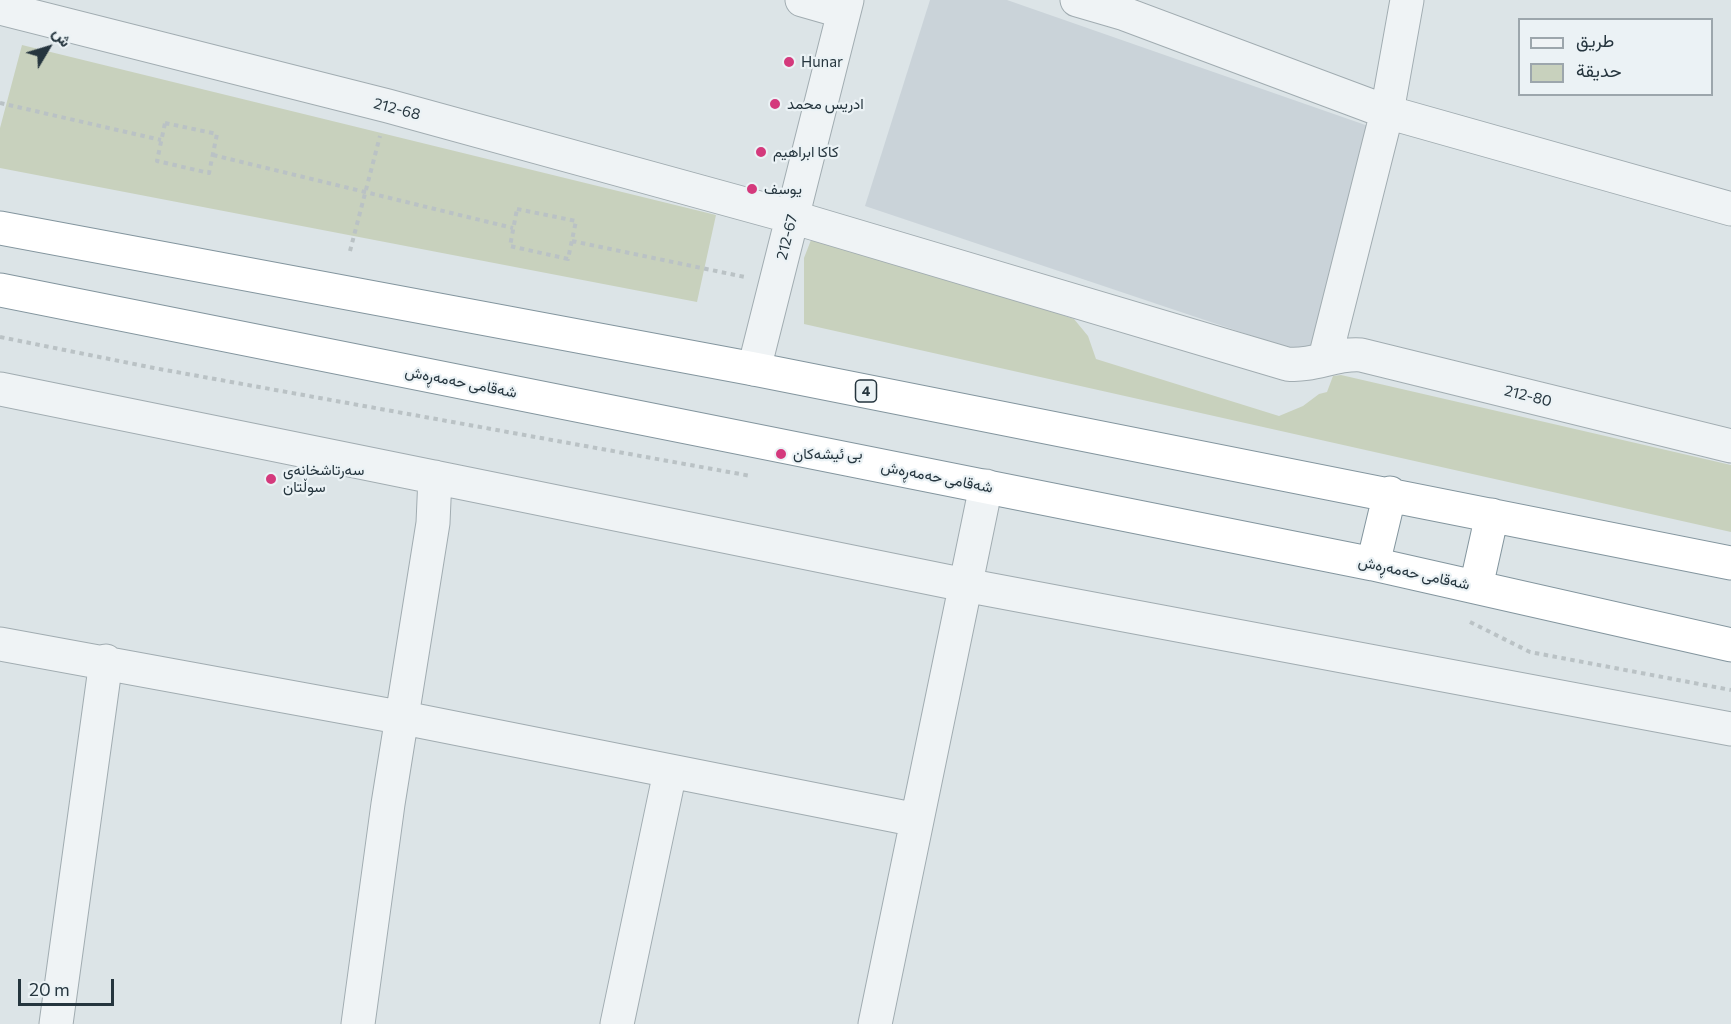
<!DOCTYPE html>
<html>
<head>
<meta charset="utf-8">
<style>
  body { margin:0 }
  #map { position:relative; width:1731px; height:1024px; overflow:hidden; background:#dce4e7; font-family:Commissioner,Vazirmatn,sans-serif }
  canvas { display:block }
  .legend { position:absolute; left:1518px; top:18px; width:195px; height:78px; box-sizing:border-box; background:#ebf2f5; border:2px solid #9ca6ac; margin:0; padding:8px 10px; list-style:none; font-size:18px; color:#25353e }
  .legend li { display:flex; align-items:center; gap:12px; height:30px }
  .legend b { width:30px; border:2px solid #9ca6ac }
  .north { position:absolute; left:18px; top:18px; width:60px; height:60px; -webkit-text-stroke:4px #ebf2f5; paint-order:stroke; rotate:52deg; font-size:16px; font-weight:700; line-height:24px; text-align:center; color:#25353e }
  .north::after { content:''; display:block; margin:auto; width:21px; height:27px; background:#25353e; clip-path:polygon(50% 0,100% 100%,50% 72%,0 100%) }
  .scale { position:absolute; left:18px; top:979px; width:96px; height:27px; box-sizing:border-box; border:3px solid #25353e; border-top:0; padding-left:8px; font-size:18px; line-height:21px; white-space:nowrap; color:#25353e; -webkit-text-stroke:4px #ebf2f5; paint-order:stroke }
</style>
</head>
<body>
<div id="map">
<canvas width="1731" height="1024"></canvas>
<ul class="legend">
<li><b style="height:8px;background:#eff3f5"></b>طريق</li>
<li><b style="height:16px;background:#c8d1bd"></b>حديقة</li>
</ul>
<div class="north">ش</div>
<div class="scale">20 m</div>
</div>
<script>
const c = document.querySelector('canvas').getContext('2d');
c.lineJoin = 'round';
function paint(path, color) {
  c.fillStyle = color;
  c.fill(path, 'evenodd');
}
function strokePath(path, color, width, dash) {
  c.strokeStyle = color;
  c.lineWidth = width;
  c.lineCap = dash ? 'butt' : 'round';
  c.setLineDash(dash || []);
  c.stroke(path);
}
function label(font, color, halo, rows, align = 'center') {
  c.font = font + ' Commissioner,Vazirmatn,sans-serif';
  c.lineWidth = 4.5;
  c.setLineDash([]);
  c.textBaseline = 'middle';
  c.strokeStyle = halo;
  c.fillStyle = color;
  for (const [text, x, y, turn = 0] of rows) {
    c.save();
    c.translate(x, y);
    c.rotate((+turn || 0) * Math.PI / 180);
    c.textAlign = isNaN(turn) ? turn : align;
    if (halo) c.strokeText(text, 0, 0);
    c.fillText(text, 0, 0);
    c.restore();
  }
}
paint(new Path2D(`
  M 930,0 L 1007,0 L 1374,128 L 1309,355 L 865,206 Z`), '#cad3d9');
paint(new Path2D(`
  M 22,45 L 716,215 L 697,302 L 0,168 L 0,128 Z
  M 821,236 L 856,244 L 1074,319 L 1088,336 L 1096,359 L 1279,416 L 1303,406 L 1319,394 L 1327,392 L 1333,376 L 1341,375 L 1731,465 L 1731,532 L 804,324 L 804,258 L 811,240 Z`), '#c8d1bd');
const minor = new Path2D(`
  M 802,0 L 844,12
  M 1077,0 L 1125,14 L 1387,112 L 1731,209
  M 0,8 L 388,106 L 792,217 L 1287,364 C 1313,367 1335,353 1361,355 L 1731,446
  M 1325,358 L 1387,112 L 1407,0
  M 754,369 L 847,0
  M 0,389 L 965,585 L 1731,729
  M 0,644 L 404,718 L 917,820
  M 56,1024 L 106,661
  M 358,1024 L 388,804 L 433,523 L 435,477
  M 617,1024 L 670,772
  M 875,1024 L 986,486`);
const highway = new Path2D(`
  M 0,228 L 754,369 L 1731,563
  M 0,290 L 1373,564 L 1731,645
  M 1373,564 L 1390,493
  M 1476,587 L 1492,515`);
strokePath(minor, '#a1acb1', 35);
strokePath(highway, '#83959e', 35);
strokePath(new Path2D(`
  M 0,103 L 161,140
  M 165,123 L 217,134 L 209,173 L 157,161 Z
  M 213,155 L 513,228
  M 517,209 L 576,221 L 568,259 L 510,246 Z
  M 572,241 L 745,277
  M 350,251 L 380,136
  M 0,337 L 154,368 L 751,476
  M 1470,622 L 1530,652 L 1731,690`), '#bac2c5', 4, [4.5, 4.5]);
strokePath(minor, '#eff3f5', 33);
strokePath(highway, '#fff', 33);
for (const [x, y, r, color] of [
  [789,62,6,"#d4397c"],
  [775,104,6,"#d4397c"],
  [761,152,6,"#d4397c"],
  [752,189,6,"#d4397c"],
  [781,454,6,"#d4397c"],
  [271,479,6,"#d4397c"]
]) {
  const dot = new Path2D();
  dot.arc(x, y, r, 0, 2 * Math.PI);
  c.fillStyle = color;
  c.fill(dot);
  strokePath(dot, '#ebf2f5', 2);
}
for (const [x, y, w] of [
  [866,391,21]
]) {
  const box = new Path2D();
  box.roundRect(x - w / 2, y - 11, w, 22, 4.5);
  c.fillStyle = '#ebf2f5';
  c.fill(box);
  strokePath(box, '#25353e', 1.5);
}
label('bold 14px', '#25353e', null, [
  ["4",866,391]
]);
label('15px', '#25353e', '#ebf2f5', [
  ["Hunar",801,62],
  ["ادريس محمد",787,104],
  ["کاکا ابراهيم",773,152],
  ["يوسف",764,189],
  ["بی ئیشەکان",793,454],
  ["سەرتاشخانەی",283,470],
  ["سوڵتان",283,487]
], 'left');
label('15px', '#25353e', '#ebf2f5', [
  ["212-68",397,109,15],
  ["212-67",787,237,-76],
  ["شەقامی حەمەڕەش",461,382,11],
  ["212-80",1528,396,14],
  ["شەقامی حەمەڕەش",937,477,11],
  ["شەقامی حەمەڕەش",1414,573,12]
]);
</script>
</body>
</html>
